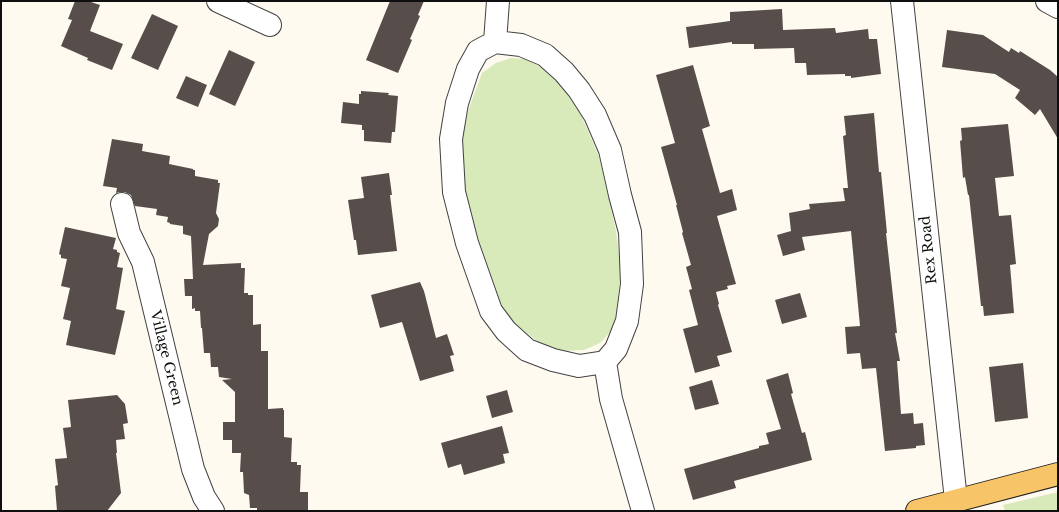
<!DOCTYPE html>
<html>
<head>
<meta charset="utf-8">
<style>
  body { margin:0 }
  #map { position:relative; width:1059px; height:512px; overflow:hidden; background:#fffaf0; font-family:"Libre Baskerville",serif }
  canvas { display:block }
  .frame { position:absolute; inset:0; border:2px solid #0f0f0f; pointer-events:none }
</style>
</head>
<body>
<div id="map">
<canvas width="1059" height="512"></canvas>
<div class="frame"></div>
</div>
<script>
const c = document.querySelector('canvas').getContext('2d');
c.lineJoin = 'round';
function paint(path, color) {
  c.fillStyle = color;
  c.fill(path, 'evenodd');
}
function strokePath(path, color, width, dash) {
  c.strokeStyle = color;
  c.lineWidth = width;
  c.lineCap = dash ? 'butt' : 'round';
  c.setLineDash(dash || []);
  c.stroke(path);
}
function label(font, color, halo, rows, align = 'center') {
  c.font = font + ' "Libre Baskerville",serif';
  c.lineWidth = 4;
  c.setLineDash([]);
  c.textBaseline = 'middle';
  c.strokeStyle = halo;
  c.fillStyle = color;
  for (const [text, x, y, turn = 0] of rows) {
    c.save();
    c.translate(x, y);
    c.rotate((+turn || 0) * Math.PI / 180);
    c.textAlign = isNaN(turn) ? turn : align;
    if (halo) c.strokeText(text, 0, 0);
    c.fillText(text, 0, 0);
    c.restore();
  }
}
paint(new Path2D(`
  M 511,58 L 525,59 L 539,66 L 554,78 L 578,108 L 600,159 L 616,231 L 621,270 L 615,327 L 600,343 L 584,350 L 560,351 L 537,341 L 514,323 L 500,306 L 484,266 L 464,195 L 461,160 L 462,138 L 469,108 L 482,73 L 496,63 Z
  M 1058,492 L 1058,511 L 1005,511 L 1003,505 Z`), '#d8e9ba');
paint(new Path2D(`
  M 75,1 L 88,1 L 100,5 L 90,31 L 123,44 L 112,70 L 87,60 L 88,58 L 61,46 L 72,20 L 68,19 Z
  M 390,1 L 424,1 L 418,15 L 420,16 L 410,39 L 412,40 L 398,73 L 366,60 Z
  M 782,9 L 783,30 L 835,28 L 836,33 L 868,29 L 869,39 L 877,39 L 881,74 L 851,78 L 851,76 L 845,76 L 845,74 L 807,75 L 806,63 L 795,63 L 794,48 L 754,49 L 754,44 L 732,44 L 732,42 L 689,48 L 686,27 L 730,21 L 730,12 Z
  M 152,14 L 178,26 L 158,70 L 131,58 Z
  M 947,30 L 983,35 L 1009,52 L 1011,48 L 1019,53 L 1020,51 L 1050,70 L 1058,77 L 1058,139 L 1040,109 L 1035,115 L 1015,98 L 1020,90 L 995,74 L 942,67 Z
  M 229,50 L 255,62 L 235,106 L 209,94 Z
  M 693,65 L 710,126 L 702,129 L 720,193 L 732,189 L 737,210 L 717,216 L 736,284 L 727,286 L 728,289 L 716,292 L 719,304 L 718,305 L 732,352 L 717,356 L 720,366 L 695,373 L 683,329 L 698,325 L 689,290 L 692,289 L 686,267 L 691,265 L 682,233 L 683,232 L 676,205 L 677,205 L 661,147 L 675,143 L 656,75 Z
  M 186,76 L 207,85 L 198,107 L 176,98 Z
  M 361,91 L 389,93 L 388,95 L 398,96 L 395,132 L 392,132 L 391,143 L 364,141 L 364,130 L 362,130 L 362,125 L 341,123 L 343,102 L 359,104 L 359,94 L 361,94 Z
  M 874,113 L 879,172 L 881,172 L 887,233 L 886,233 L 897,333 L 895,333 L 900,361 L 897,361 L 901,414 L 913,413 L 914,424 L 923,423 L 925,445 L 916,446 L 916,448 L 885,451 L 876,368 L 862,369 L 860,353 L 847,354 L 845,327 L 860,326 L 851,231 L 802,237 L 805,250 L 783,256 L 777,235 L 791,231 L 789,213 L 810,209 L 809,204 L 845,201 L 843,188 L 848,188 L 843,136 L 846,135 L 844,116 Z
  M 1008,124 L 1014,176 L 995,178 L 999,216 L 1011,215 L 1016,264 L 1010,265 L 1014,313 L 984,316 L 983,306 L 981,306 L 969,195 L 968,195 L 965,177 L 963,178 L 960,141 L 962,140 L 961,128 Z
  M 112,139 L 143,144 L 142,151 L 170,156 L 169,164 L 193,169 L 193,170 L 195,170 L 195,176 L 218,180 L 218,183 L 220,183 L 216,213 L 219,219 L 218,226 L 209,234 L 203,265 L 241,263 L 241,268 L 245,268 L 244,293 L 248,293 L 248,295 L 253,295 L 253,325 L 261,324 L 261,351 L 268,351 L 268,409 L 283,408 L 283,410 L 284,410 L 284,437 L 292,438 L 291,462 L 297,462 L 297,465 L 301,465 L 300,492 L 308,492 L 308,511 L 257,511 L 257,508 L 250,508 L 249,495 L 244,493 L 243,472 L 240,472 L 241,453 L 232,453 L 232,440 L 223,440 L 223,422 L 235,422 L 235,392 L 222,380 L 232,379 L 219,377 L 218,367 L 211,367 L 210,353 L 204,353 L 202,328 L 201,328 L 200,311 L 195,311 L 195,308 L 192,309 L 192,296 L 185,296 L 184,279 L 193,279 L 191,236 L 183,234 L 183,226 L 170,224 L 170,223 L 167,222 L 168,217 L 156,215 L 157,209 L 135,206 L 131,195 L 125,192 L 119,192 L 116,193 L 117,188 L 103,186 Z
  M 389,173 L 392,195 L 390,195 L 397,251 L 358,255 L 356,240 L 354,240 L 348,200 L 364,198 L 361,177 Z
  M 65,227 L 116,238 L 113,249 L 117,250 L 117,252 L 120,253 L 117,267 L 123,268 L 116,309 L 125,311 L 115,355 L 66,345 L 71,321 L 63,319 L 70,288 L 61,286 L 67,259 L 61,258 L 61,255 L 59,254 Z
  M 420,282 L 424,291 L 436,338 L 447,334 L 454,355 L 450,356 L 454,371 L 420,381 L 402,322 L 380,328 L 371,295 Z
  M 800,293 L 807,317 L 782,324 L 775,300 Z
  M 1023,363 L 1028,418 L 995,422 L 989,367 Z
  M 788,373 L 793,393 L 791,394 L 802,433 L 805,432 L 812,460 L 734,481 L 736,488 L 693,500 L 684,469 L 759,448 L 759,446 L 769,444 L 766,433 L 781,429 L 766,380 Z
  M 712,380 L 719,404 L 695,410 L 689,387 Z
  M 507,390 L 513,412 L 492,418 L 486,396 Z
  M 117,395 L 125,404 L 128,423 L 123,424 L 125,439 L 116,440 L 117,453 L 116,453 L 121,493 L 107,511 L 57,511 L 55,486 L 58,485 L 55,459 L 67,458 L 63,428 L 71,427 L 68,400 Z
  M 502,426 L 509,453 L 503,454 L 505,463 L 464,475 L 461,464 L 448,468 L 441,443 Z`), '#574e4b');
const minor = new Path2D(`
  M 218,1 L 270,25
  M 902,1 L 956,500
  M 1047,1 L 1058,7
  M 495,42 L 521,45 L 545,55 L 564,72 L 579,90 L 595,115 L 610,150 L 620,195 L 630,232 L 632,284 L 627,321 L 616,349 L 605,362 L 579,366 L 553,360 L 527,350 L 506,331 L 491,311 L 467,243 L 454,192 L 451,139 L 457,103 L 468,69 L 478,51 Z
  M 495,42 L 498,1
  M 122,204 L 129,233 L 143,262 L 193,469 L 204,497 L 213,511
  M 605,362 L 611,399 L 643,511`);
const major = new Path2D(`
  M 917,511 L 1058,474`);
strokePath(minor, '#424242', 24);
strokePath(major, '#202020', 24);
strokePath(minor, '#fff', 22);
strokePath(major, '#f7c468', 22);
label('14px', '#0f0f0f', '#fff', [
  ["Rex Road",929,250,-96],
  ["Village Green",166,358,76]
]);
</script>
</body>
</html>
